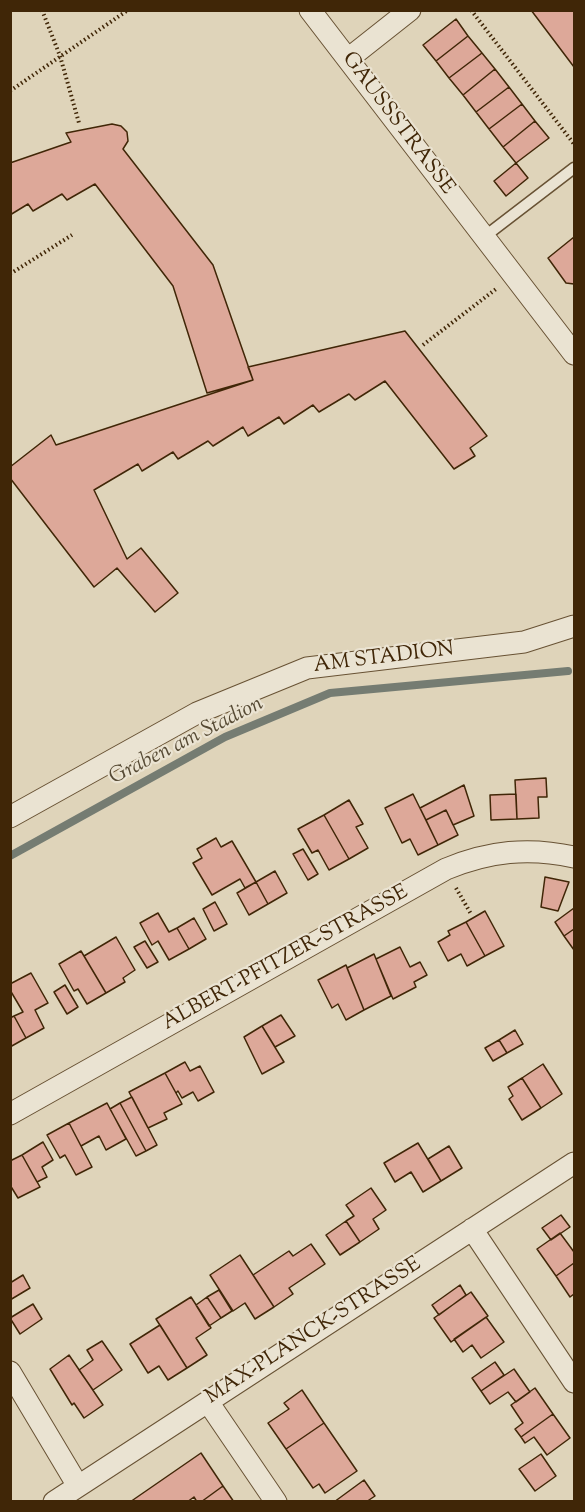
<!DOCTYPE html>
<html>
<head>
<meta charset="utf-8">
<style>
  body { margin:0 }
  #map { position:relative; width:585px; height:1512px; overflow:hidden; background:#dfd4ba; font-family:"Sorts Mill Goudy",serif }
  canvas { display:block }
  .frame { position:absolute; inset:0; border:12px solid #402607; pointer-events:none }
</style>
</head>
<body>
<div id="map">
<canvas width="585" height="1512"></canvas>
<div class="frame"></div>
</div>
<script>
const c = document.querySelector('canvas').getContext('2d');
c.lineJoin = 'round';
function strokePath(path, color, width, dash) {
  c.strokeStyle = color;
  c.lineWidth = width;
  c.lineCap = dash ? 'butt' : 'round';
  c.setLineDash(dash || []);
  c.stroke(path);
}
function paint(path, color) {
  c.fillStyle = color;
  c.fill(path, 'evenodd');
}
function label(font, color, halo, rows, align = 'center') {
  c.font = font + ' "Sorts Mill Goudy",serif';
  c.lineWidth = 4.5;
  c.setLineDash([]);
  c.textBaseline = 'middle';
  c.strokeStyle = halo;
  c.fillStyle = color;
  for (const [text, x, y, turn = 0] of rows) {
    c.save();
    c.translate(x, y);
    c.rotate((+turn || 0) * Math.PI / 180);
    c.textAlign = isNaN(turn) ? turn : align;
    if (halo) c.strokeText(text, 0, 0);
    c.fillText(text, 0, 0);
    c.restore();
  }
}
strokePath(new Path2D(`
  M 10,856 L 225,737 L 330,693 L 568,671`), '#757c72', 8);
const building = new Path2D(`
  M 531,10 L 574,10 L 574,67 Z
  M 456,19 L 468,36 L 436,61 L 423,45 Z
  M 468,36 L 482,53 L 449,78 L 436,61 Z
  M 482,53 L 495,69 L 463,95 L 449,78 Z
  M 495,69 L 509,87 L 476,112 L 463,95 Z
  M 509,87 L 522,104 L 489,129 L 476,112 Z
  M 522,104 L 535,121 L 503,147 L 489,129 Z
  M 535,121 L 549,138 L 516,163 L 503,147 Z
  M 112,124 L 121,126 L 127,132 L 128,141 L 123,149 L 213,265 L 253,380 L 207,393 L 173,286 L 95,184 L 67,200 L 62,194 L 33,211 L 28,204 L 10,215 L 10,163 L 71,142 L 66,133 Z
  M 516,163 L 528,178 L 506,196 L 494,181 Z
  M 574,237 L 574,284 L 566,283 L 548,258 Z
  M 405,331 L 487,436 L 470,448 L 475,456 L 454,469 L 385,381 L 355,400 L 349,394 L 319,412 L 313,405 L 284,424 L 279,417 L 248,436 L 243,427 L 213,446 L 208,441 L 178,459 L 173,452 L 142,471 L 138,464 L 94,490 L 127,559 L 141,548 L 178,593 L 155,612 L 117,568 L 94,587 L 10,478 L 10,467 L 51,435 L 56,445 L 253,380 L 248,367 Z
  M 546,778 L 547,797 L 538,797 L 539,818 L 517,819 L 515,780 Z
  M 464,785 L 474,816 L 453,825 L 446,810 L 426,820 L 420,808 Z
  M 413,794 L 438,845 L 418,855 L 410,839 L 402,843 L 385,808 Z
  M 516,794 L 517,819 L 491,820 L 490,795 Z
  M 349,800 L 363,824 L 356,827 L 368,848 L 349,859 L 324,815 Z
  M 446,810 L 458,835 L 438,845 L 426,820 Z
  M 324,815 L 349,859 L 329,870 L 318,850 L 312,853 L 298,829 Z
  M 216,838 L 221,847 L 232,841 L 256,882 L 245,888 L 240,879 L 212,895 L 193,863 L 202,858 L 197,849 Z
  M 303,849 L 318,874 L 308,880 L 293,854 Z
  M 275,871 L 287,893 L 268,904 L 256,882 Z
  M 545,877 L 569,882 L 558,911 L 541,907 Z
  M 256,882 L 268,904 L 249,915 L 237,893 Z
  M 215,902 L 227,924 L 214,931 L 203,909 Z
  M 574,908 L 574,929 L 564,936 L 555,922 Z
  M 485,911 L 504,946 L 485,956 L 466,922 Z
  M 158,913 L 169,932 L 177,928 L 189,949 L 169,960 L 158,941 L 152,945 L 140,923 Z
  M 194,918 L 206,939 L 189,949 L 177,928 Z
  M 466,922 L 485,956 L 467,966 L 461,954 L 448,961 L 438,942 L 450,935 L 448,931 Z
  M 574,929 L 574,950 L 564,936 Z
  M 116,937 L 135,970 L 123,978 L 125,982 L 106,993 L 84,956 Z
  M 145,941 L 158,962 L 147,968 L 134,947 Z
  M 400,947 L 410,967 L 420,962 L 427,975 L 414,982 L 416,987 L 393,999 L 376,959 Z
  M 81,951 L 106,993 L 87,1004 L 78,989 L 74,991 L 59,964 Z
  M 374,954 L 391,996 L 364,1010 L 347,968 Z
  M 346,965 L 364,1010 L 346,1020 L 338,1004 L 332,1008 L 318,980 Z
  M 31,973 L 48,1003 L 35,1010 L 44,1028 L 26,1038 L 14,1016 L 23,1012 L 10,990 L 10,984 Z
  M 65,985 L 78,1007 L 67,1014 L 54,992 Z
  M 281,1015 L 295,1036 L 275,1047 L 262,1026 Z
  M 14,1016 L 26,1038 L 10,1047 L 10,1018 Z
  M 262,1026 L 284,1062 L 262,1074 L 244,1037 Z
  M 515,1030 L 523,1044 L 507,1053 L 499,1040 Z
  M 499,1040 L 507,1053 L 493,1061 L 485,1048 Z
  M 185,1062 L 190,1071 L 200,1066 L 214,1092 L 198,1101 L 193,1092 L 182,1098 L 178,1091 L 176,1093 L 165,1073 Z
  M 543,1064 L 562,1094 L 541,1108 L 522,1078 Z
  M 165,1073 L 182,1104 L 164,1113 L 167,1119 L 148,1128 L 129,1092 Z
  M 522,1078 L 541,1108 L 522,1120 L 509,1099 L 513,1096 L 508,1087 Z
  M 132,1097 L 157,1145 L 146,1151 L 120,1103 Z
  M 107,1103 L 126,1139 L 106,1150 L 99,1136 L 81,1146 L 69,1123 Z
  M 120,1103 L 146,1151 L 136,1156 L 110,1109 Z
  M 69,1123 L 92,1167 L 76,1175 L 65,1155 L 60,1158 L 47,1135 Z
  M 43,1142 L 53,1160 L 42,1167 L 47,1177 L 37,1182 L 22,1155 Z
  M 418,1143 L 441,1181 L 423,1192 L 411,1172 L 395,1182 L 384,1163 Z
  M 449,1146 L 462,1168 L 441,1181 L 428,1159 Z
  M 22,1155 L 40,1187 L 18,1198 L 10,1185 L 10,1161 Z
  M 371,1188 L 386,1210 L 373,1219 L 379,1229 L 360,1242 L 346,1221 L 354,1216 L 346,1205 Z
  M 561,1215 L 570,1227 L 551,1240 L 542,1228 Z
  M 346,1221 L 360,1242 L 340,1255 L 326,1235 Z
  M 560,1233 L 574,1252 L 574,1263 L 556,1276 L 537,1249 Z
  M 311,1244 L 325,1264 L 289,1288 L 293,1294 L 274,1307 L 253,1275 L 289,1251 L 293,1256 Z
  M 240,1255 L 274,1307 L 255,1319 L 245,1303 L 233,1311 L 210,1275 Z
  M 574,1263 L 574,1294 L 570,1297 L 556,1276 Z
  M 23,1275 L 30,1288 L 10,1300 L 10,1283 Z
  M 460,1285 L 466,1295 L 439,1315 L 432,1305 Z
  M 219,1290 L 232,1311 L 221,1318 L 207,1297 Z
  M 471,1292 L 488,1316 L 451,1342 L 434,1318 Z
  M 191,1297 L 211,1328 L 196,1338 L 207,1355 L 187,1368 L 156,1319 Z
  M 207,1297 L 221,1318 L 209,1326 L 196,1305 Z
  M 33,1304 L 42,1319 L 20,1334 L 10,1318 Z
  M 486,1317 L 504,1342 L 481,1358 L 472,1345 L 463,1352 L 454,1339 Z
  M 160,1325 L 187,1368 L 168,1380 L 159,1366 L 148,1373 L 130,1344 Z
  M 102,1341 L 122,1370 L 93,1390 L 79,1370 L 93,1360 L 87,1350 Z
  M 69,1355 L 103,1405 L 84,1418 L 74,1403 L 72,1405 L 50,1369 Z
  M 495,1362 L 504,1375 L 481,1391 L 472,1378 Z
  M 514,1369 L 530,1392 L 516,1402 L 508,1392 L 490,1404 L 481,1391 Z
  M 535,1388 L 553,1414 L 521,1437 L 515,1429 L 523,1423 L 511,1405 Z
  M 302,1390 L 324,1423 L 286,1449 L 268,1423 L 289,1409 L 284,1403 Z
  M 553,1414 L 570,1438 L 547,1455 L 534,1437 L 525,1443 L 521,1437 Z
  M 324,1423 L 357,1471 L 325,1493 L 319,1484 L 313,1488 L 286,1449 Z
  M 201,1453 L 223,1486 L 201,1502 L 197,1502 L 194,1497 L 187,1502 L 130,1502 Z
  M 541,1454 L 556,1476 L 535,1491 L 519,1469 Z
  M 364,1480 L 375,1496 L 366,1502 L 334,1502 Z
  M 223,1486 L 234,1502 L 201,1502 Z`);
paint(building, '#dda899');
strokePath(building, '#402607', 1.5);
const lane = new Path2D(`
  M 484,237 L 574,168`);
const street = new Path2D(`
  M 310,10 L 574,354
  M 348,59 L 410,10
  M 10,817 L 197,713 L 307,668 L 524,642 L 574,626
  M 10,1114 L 446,869 C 489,851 529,847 574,857
  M 472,1229 L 574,1382
  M 10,1372 L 78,1486
  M 208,1402 L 276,1502
  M 54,1502 L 574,1163`);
strokePath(lane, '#685234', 13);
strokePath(street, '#685234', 23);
strokePath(new Path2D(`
  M 42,10 L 60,56 L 79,123
  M 471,10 L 574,144
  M 10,91 L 128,10
  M 10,274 L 72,235
  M 423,345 L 496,289
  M 456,888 L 471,914`), '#402607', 4, [1.5, 3]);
strokePath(lane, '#eae3d2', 10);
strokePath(street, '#eae3d2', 21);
label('21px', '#402607', '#eae3d2', [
  ["GAUSSSTRASSE",397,124,53],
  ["AM STADION",384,659,-7],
  ["ALBERT-PFITZER-STRASSE",286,959,-29],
  ["MAX-PLANCK-STRASSE",314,1332,-33]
]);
label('italic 22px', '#564a34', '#eae3d2', [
  ["Graben am Stadion",187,742,-27]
]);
</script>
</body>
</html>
